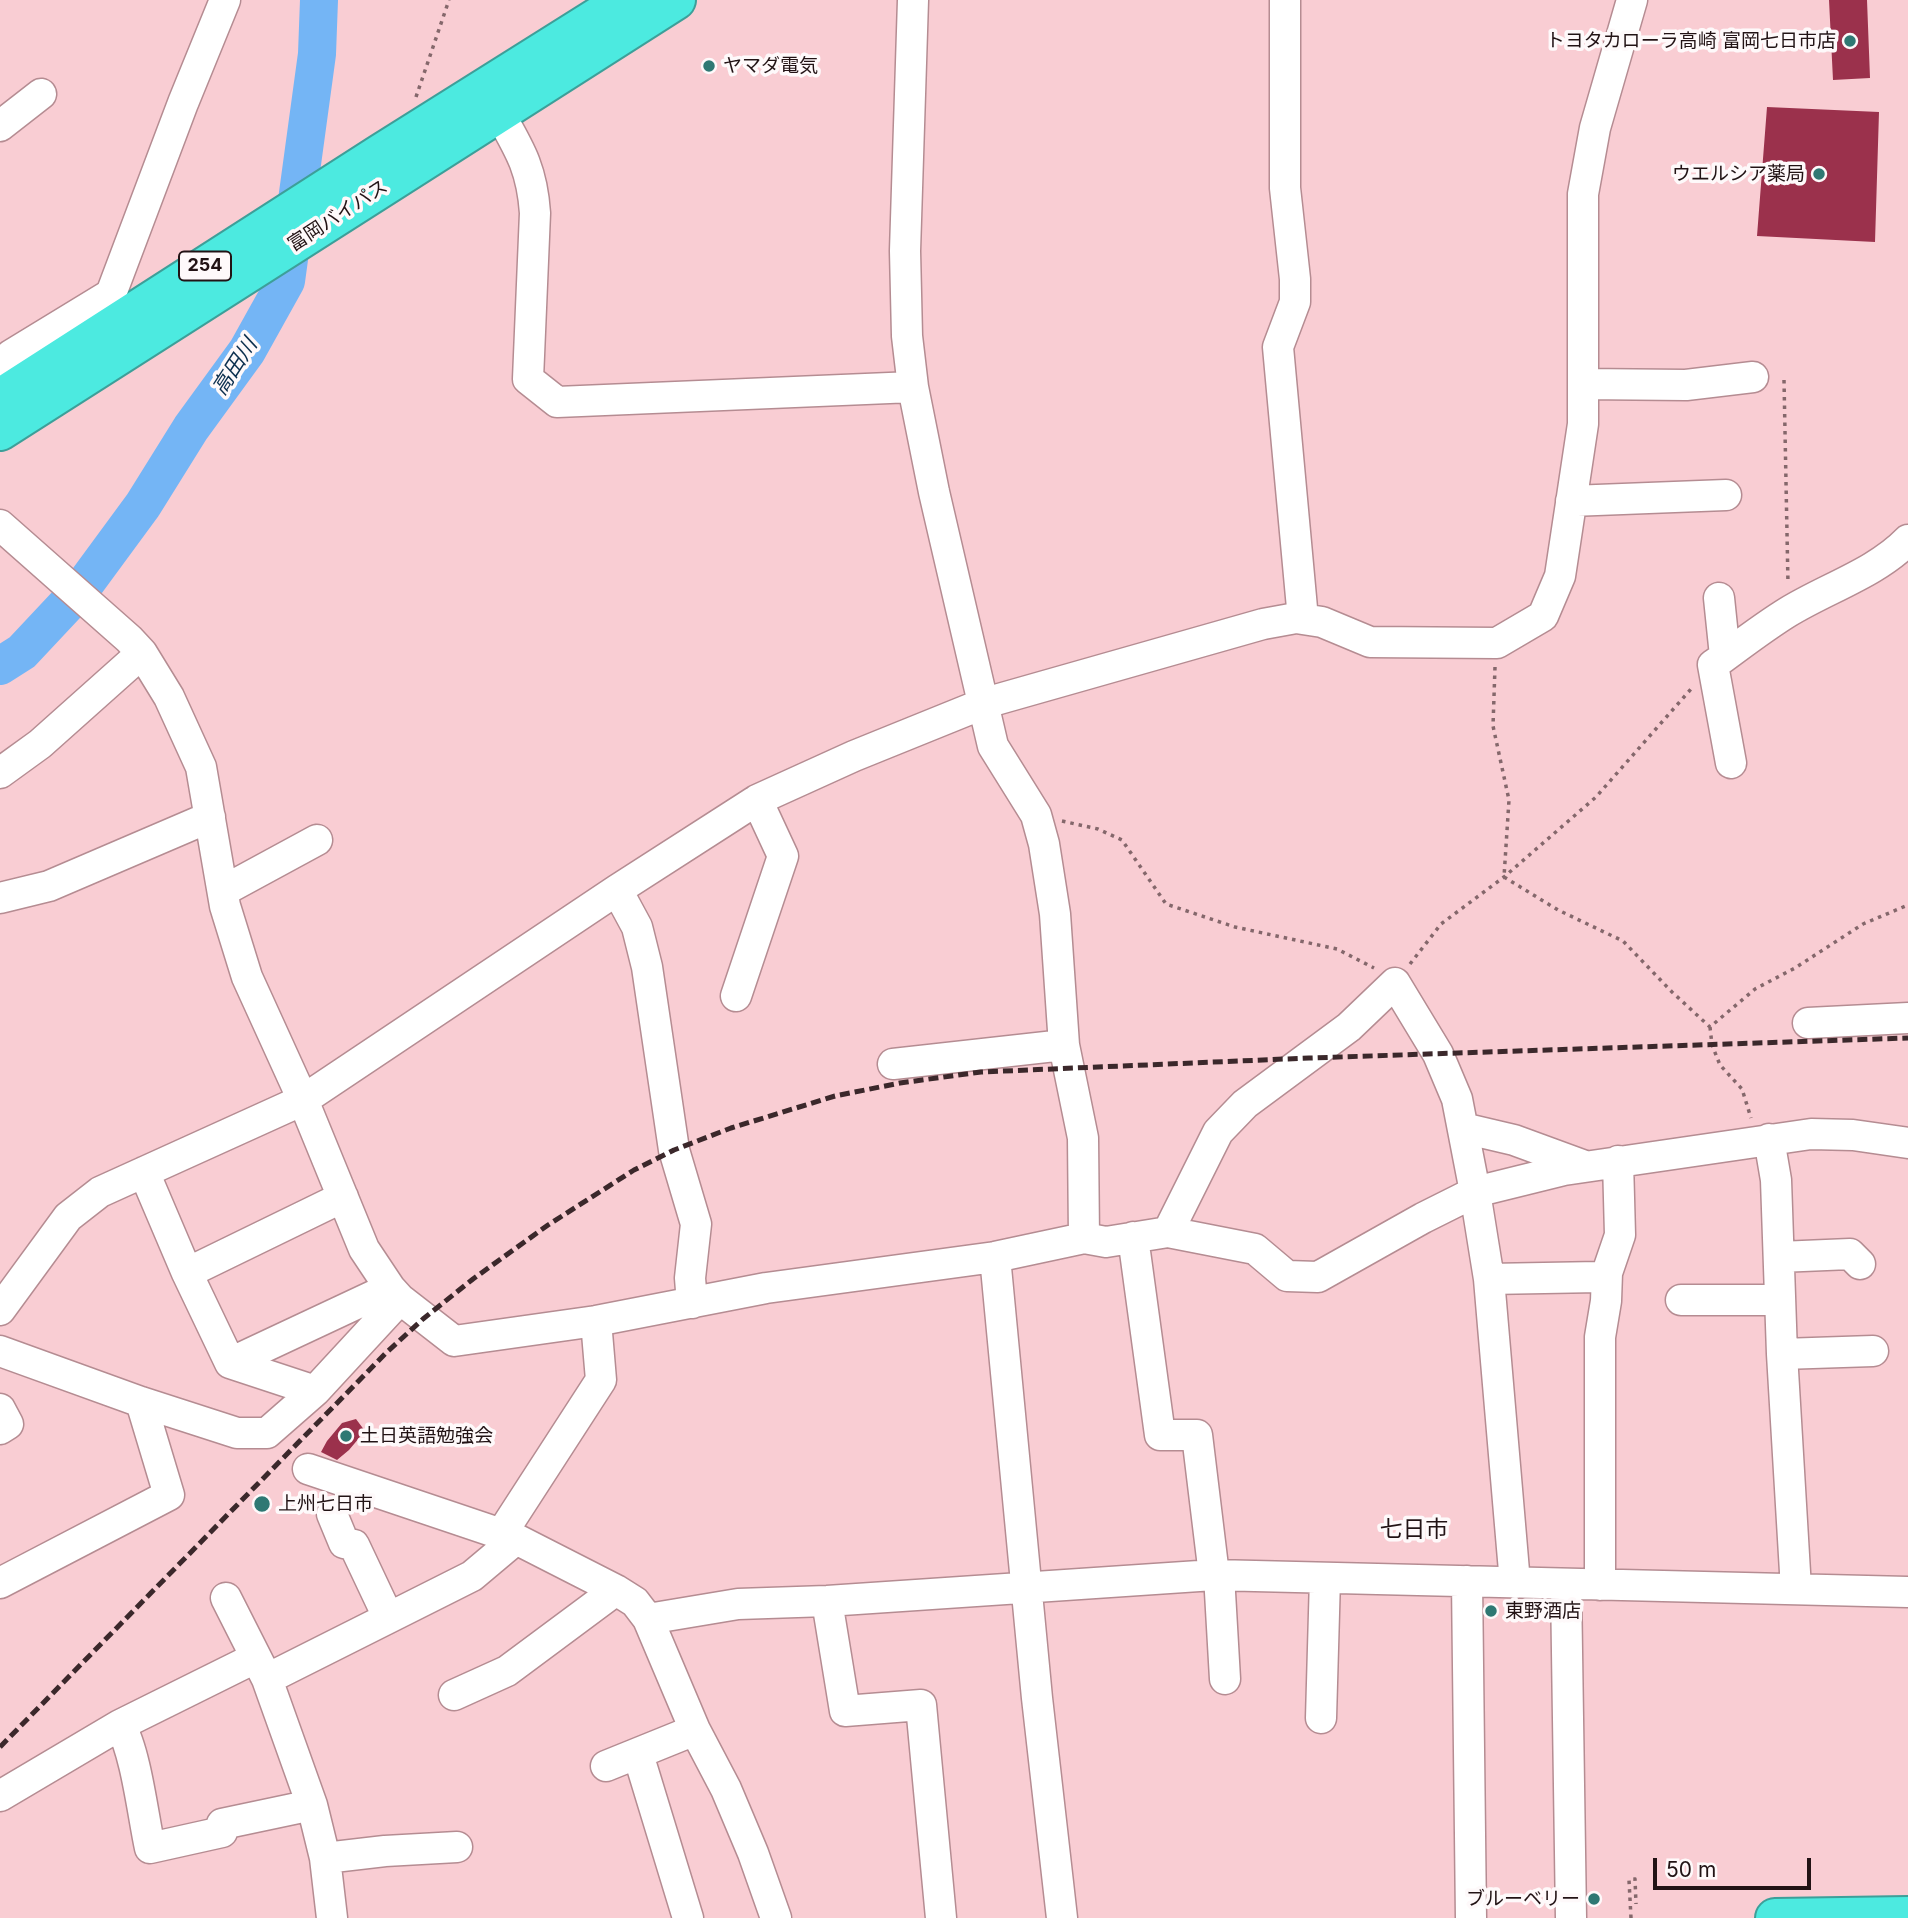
<!DOCTYPE html>
<html>
<head>
<meta charset="utf-8">
<style>
  body { margin:0 }
  #map { position:relative; width:1908px; height:1918px; overflow:hidden; background:#f9cdd3; font-family:Inter,sans-serif }
  canvas { display:block }
  .scale { position:absolute; left:1653px; top:1858px; width:158px; height:32px; box-sizing:border-box; border:4px solid #221315; border-top:0; padding-left:9px; font-size:21px; line-height:24px; white-space:nowrap; color:#221315; -webkit-text-stroke:5px #fef9fa; paint-order:stroke }
</style>
</head>
<body>
<div id="map">
<canvas width="1908" height="1918"></canvas>
<div class="scale">50 m</div>
</div>
<script>
const c = document.querySelector('canvas').getContext('2d');
c.lineJoin = 'round';
function strokePath(path, color, width, dash) {
  c.strokeStyle = color;
  c.lineWidth = width;
  c.lineCap = dash ? 'butt' : 'round';
  c.setLineDash(dash || []);
  c.stroke(path);
}
function paint(path, color) {
  c.fillStyle = color;
  c.fill(path, 'evenodd');
}
function label(font, color, halo, rows, align = 'center') {
  c.font = font + ' Inter,"Noto Sans JP",sans-serif';
  c.lineWidth = 7;
  c.setLineDash([]);
  c.textBaseline = 'middle';
  c.strokeStyle = halo;
  c.fillStyle = color;
  for (const [text, x, y, turn = 0] of rows) {
    c.save();
    c.translate(x, y);
    c.rotate((+turn || 0) * Math.PI / 180);
    c.textAlign = isNaN(turn) ? turn : align;
    if (halo) c.strokeText(text, 0, 0);
    c.fillText(text, 0, 0);
    c.restore();
  }
}
strokePath(new Path2D(`
  M 0,666 L 22,652 L 82,588 L 143,505 L 191,428 L 247,351 L 286,281 L 317,54 L 319,0`), '#74b5f5', 38);
paint(new Path2D(`
  M 1829,0 L 1867,0 L 1870,78 L 1833,80 Z
  M 1767,107 L 1879,112 L 1875,242 L 1757,236 Z
  M 356,1419 L 365,1431 L 349,1450 L 337,1460 L 321,1452 L 327,1441 L 342,1423 Z`), '#9b314c');
const minor = new Path2D(`
  M 913,0 L 905,251 L 907,336 L 913,387 L 934,492 L 993,746 L 1036,815 L 1044,844 L 1055,914 L 1064,1045 L 1083,1138 L 1084,1238
  M 1285,0 L 1285,188 L 1295,279 L 1295,302 L 1278,347 L 1303,619
  M 499,113 C 520,150 532,169 535,213 L 528,379 L 557,402 L 913,387
  M 0,126 L 41,94
  M 1583,384 L 1686,385 L 1753,377
  M 16,388 L 8,367 L 11,355 L 111,294 L 183,103 L 225,0
  M 1571,501 L 1726,495
  M 0,525 L 129,639 L 142,653 L 169,697 L 201,767 L 225,906 L 247,977 L 303,1100 L 364,1249 L 390,1288 L 400,1299 L 315,1391 L 267,1433 L 237,1433 L 141,1402 L 0,1351
  M 1719,598 L 1725,656
  M 1731,763 L 1713,665 C 1738,647 1762,628 1788,612 C 1827,588 1876,573 1908,540
  M 0,773 L 40,744 L 142,653
  M 617,890 L 637,927 L 647,967 L 674,1150 L 696,1224 L 690,1278 L 692,1303
  M 223,891 L 317,840
  M 0,898 L 49,886 L 210,817
  M 736,996 L 783,856 L 757,800
  M 1808,1023 L 1908,1018
  M 893,1064 L 1064,1045
  M 1463,1128 L 1514,1140 L 1585,1166
  M 1769,1139 L 1776,1180 L 1782,1354 L 1796,1589
  M 144,1172 L 187,1273 L 230,1363 L 315,1391
  M 1168,1232 L 1218,1132 L 1245,1104 L 1349,1027 L 1395,983 L 1438,1054 L 1457,1099 L 1475,1192 L 1489,1279 L 1515,1583
  M 1133,1237 L 1160,1435 L 1197,1435 L 1214,1575
  M 995,1257 L 1037,1698 L 1062,1918
  M 1779,1257 L 1850,1254 L 1860,1264
  M 187,1273 L 343,1197
  M 1489,1279 L 1599,1277
  M 400,1299 L 454,1341 L 596,1321 L 766,1288 L 995,1257 L 1084,1238 L 1106,1242 L 1168,1232 L 1255,1249 L 1287,1276 L 1318,1277 L 1423,1218 L 1475,1192 L 1564,1170 L 1811,1134 L 1853,1135 L 1908,1143
  M 1681,1300 L 1780,1300
  M 0,1310 L 68,1217 L 100,1192 L 303,1100 L 617,890 L 757,800 L 854,756 L 985,703 L 1263,624 L 1296,618 L 1322,622 L 1370,642 L 1497,643 L 1543,616 L 1560,576 L 1583,424 L 1583,194 L 1595,128 L 1632,0
  M 1782,1354 L 1873,1351
  M 230,1363 L 390,1288
  M 0,1409 L 8,1424 L 0,1429
  M 308,1469 L 516,1539 L 616,1590 L 635,1602 L 648,1619 L 738,1604 L 827,1601 L 1214,1575 L 1908,1592
  M 332,1514 L 344,1543 L 354,1545 L 388,1617
  M 502,1533 L 601,1380 L 596,1321
  M 1219,1575 L 1225,1679
  M 1467,1581 L 1471,1918
  M 0,1583 L 169,1495 L 141,1402
  M 1566,1585 L 1571,1918
  M 1600,1585 L 1600,1337 L 1606,1301 L 1607,1273 L 1620,1235 L 1618,1161
  M 226,1598 L 267,1679 L 312,1805 L 325,1858 L 332,1918
  M 827,1601 L 845,1711 L 921,1705 L 941,1918
  M 648,1619 L 695,1730 L 726,1789 L 753,1853 L 776,1918
  M 267,1679 L 472,1576 L 516,1539
  M 454,1695 L 507,1671 L 616,1590
  M 1321,1718 L 1325,1578
  M 120,1725 C 136,1752 143,1816 150,1848 L 222,1832 L 222,1824 L 312,1805
  M 638,1754 L 688,1918
  M 606,1766 L 695,1730
  M 0,1796 L 120,1725 L 255,1658
  M 325,1858 L 385,1851 L 457,1847`);
const highway = new Path2D(`
  M 0,398 L 380,154 L 625,0
  M 0,431 L 676,0
  M 1775,1918 L 1908,1916`);
strokePath(minor, '#b58c92', 33);
strokePath(highway, '#3d9f99', 42);
strokePath(new Path2D(`
  M 416,97 L 449,0
  M 1784,380 L 1788,584
  M 1495,667 L 1493,726 L 1509,800 L 1504,877
  M 1062,821 L 1098,829 L 1122,840 L 1166,904 L 1235,927 L 1337,949 L 1374,968
  M 1504,877 L 1558,910 L 1623,941 L 1672,992 L 1710,1027 L 1755,989 L 1795,968 L 1863,924 L 1908,905
  M 1410,964 L 1441,924 L 1504,877 L 1596,797 L 1691,689
  M 1710,1027 L 1712,1045 L 1720,1065 L 1742,1089 L 1751,1118
  M 1631,1918 L 1629,1880 L 1635,1879 L 1636,1904`), '#84676b', 3.5, [3.5, 5]);
strokePath(minor, '#fff', 30);
strokePath(highway, '#4ceae0', 38);
strokePath(new Path2D(`
  M 0,1747 L 386,1353 L 423,1319 L 473,1279 L 548,1225 L 634,1170 L 674,1150 L 731,1128 L 835,1096 L 900,1083 L 981,1072 L 1309,1058 L 1908,1038`), '#3b282b', 5, [10, 5]);
for (const [x, y, r, color] of [
  [1850,41,7,"#2f7873"],
  [709,66,7,"#2f7873"],
  [1819,174,7,"#2f7873"],
  [346,1436,7,"#2f7873"],
  [262,1504,9,"#2f7873"],
  [1491,1611,7,"#2f7873"],
  [1594,1899,7,"#2f7873"]
]) {
  const dot = new Path2D();
  dot.arc(x, y, r, 0, 2 * Math.PI);
  c.fillStyle = color;
  c.fill(dot);
  strokePath(dot, '#fef9fa', 2.5);
}
for (const [x, y, w] of [
  [205,266,52]
]) {
  const box = new Path2D();
  box.roundRect(x - w / 2, y - 14.5, w, 29, 5);
  c.fillStyle = '#fef9fa';
  c.fill(box);
  strokePath(box, '#221315', 2);
}
label('bold 18px', '#221315', null, [
  ["254",205,266]
]);
label('19px', '#221315', '#fef9fa', [
  ["トヨタカローラ高崎 富岡七日市店",1836,41,"right"],
  ["ヤマダ電気",723,66],
  ["ウエルシア薬局",1805,174,"right"],
  ["土日英語勉強会",360,1436],
  ["上州七日市",278,1504],
  ["東野酒店",1505,1611],
  ["ブルーベリー",1580,1899,"right"]
], 'left');
label('19px', '#221315', '#fef9fa', [
  ["富岡バイパス",338,216,-33]
]);
label('italic 21px', '#0c2f4e', '#fef9fa', [
  ["高田川",235,367,-57]
]);
label('23px', '#221315', '#fef9fa', [
  ["七日市",1414,1530]
]);
</script>
</body>
</html>
